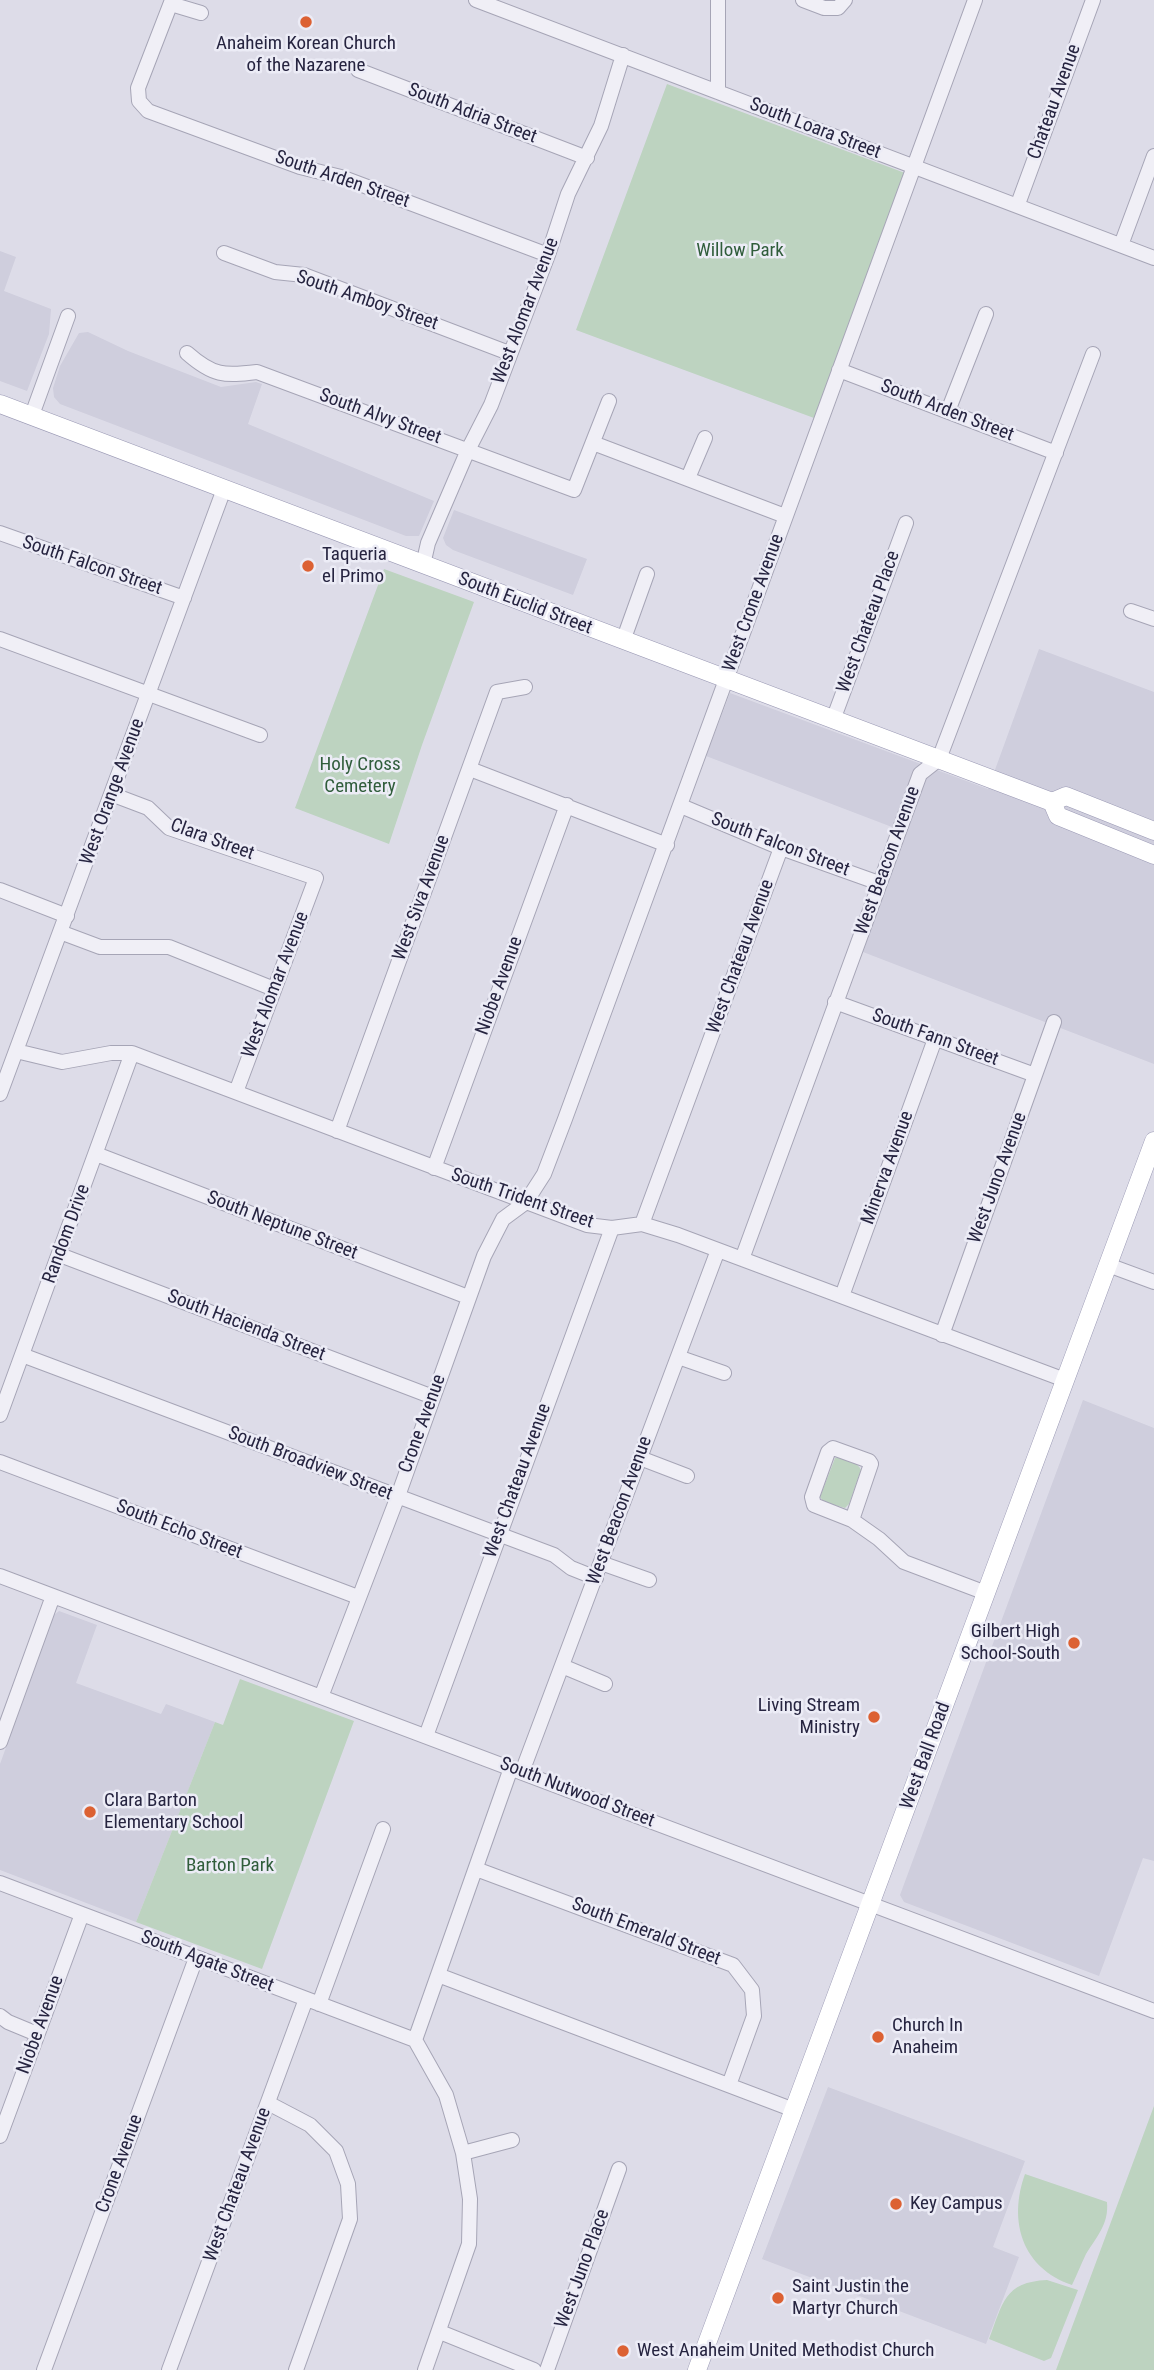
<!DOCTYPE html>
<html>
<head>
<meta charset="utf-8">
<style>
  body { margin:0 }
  canvas { display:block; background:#dddce8 }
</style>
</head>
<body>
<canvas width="1154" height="2370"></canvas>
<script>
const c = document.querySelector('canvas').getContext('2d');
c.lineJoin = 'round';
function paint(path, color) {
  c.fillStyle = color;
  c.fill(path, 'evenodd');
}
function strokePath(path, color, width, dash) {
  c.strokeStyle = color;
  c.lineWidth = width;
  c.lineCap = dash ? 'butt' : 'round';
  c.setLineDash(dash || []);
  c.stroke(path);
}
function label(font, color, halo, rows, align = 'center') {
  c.font = font + ' "Roboto Condensed",sans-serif';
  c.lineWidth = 5;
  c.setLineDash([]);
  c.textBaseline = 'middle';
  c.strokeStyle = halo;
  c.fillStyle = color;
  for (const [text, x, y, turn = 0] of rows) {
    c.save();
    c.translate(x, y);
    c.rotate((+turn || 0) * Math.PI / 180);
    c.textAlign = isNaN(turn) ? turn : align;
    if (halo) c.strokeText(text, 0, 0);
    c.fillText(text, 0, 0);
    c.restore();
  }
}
paint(new Path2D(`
  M 0,251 L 16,257 L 4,291 L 51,309 L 49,334 L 27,391 L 0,381 Z
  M 88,332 L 128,351 L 221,387 L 256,382 L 262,384 L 248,424 L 434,501 L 419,536 L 406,536 L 60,404 L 54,397 L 53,388 L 60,366 L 79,333 Z
  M 454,510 L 587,559 L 573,595 L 453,550 L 446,545 L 443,538 Z
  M 1039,649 L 1154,692 L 1154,1064 L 863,952 L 905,832 L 706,756 L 730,693 L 988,789 Z
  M 1083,1400 L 1154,1428 L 1154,1861 L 1143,1858 L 1099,1976 L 904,1902 L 900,1895 Z
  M 59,1611 L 97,1625 L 76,1683 L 161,1714 L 166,1704 L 215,1722 L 136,1922 L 0,1870 L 0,1764 L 54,1615 Z
  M 828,2087 L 1025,2161 L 993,2247 L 1019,2257 L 986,2344 L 762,2259 Z`), '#cfcedd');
paint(new Path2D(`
  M 667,84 L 905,173 L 814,418 L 576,330 Z
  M 384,569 L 474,602 L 422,745 L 389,844 L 295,808 Z
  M 835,1458 C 843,1457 858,1462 861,1470 L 849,1504 L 845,1508 L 824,1502 L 820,1497 Z
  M 240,1679 L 354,1721 L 262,1969 L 136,1922 L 215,1722 L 223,1725 Z
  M 1154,2106 L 1154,2370 L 1056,2370 Z
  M 1025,2174 L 1107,2202 C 1109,2224 1097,2236 1086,2254 C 1081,2264 1077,2275 1072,2285 C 1022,2268 1008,2221 1025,2174 Z
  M 1047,2280 L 1078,2290 L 1051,2358 L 1044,2361 L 989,2339 C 1003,2303 1004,2282 1047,2280 Z`), '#bdd3c0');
const minor = new Path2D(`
  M 172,0 L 138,88 L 139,101 L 148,111 L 300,167 L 341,177 L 548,255
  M 476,0 L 1154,258
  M 718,0 L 718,92
  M 803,0 L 824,8 L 838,8 L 845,0
  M 171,4 L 201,13
  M 358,70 L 587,158
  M 1018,204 L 1093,0
  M 1121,245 L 1154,156
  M 224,253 L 275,272 L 304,275 L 509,353
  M 187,353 C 213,376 224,376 257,372 L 574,490 L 609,401
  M 839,370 L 1056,453
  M 948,411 L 986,314
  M 32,415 L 68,316
  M 593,443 L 785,516
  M 688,478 L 705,438
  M 0,533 L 184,598
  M 423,565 L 428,543 L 468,450 L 491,405 L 548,255 L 568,194 L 601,126 L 623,55
  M 1131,611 L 1154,619
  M 0,639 L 260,735
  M 623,641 L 647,574
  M 833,720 L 906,523
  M 470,769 L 667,845
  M 111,794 L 148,808 L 169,828 L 316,878 L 236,1092
  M 681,806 L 781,848 L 879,883
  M 0,890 L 67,916
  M 60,932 L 100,947 L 169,947 L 274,989
  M 835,1002 L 1035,1075
  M 16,1051 L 62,1062 L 111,1053 L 132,1053 L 587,1225 L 612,1228 L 642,1224 L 678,1235 L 1065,1380
  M 0,1094 L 224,489
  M 337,1131 L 497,692 L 525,687
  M 96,1154 L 468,1297
  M 434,1168 L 567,805
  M 642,1224 L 781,848
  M 60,1255 L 433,1397
  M 742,1259 L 920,774 L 939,759 L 1093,354
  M 1108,1265 L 1154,1282
  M 842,1296 L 935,1039
  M 942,1335 L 1054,1022
  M 22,1355 L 554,1555 L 571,1568 L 596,1578
  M 678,1357 L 724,1373
  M 0,1415 L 132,1053
  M 640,1458 L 687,1476
  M 0,1462 L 358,1597
  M 852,1520 L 871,1464 L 869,1461 L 833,1448 L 828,1452 L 812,1497 L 814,1505 L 852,1520 L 879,1539 L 904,1562 L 986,1593
  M 601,1563 L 649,1580
  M 0,1576 L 1154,2011
  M 562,1666 L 605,1684
  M 321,1697 L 398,1496 L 484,1256 L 503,1219 L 526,1202 L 544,1174 L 565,1119 L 975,0
  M 426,1736 L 612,1228
  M 0,1742 L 53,1596
  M 522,1772 L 718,1250
  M 476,1869 L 733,1965 L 752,1990 L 754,2016 L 729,2085
  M 0,1883 L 415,2040
  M 438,1975 L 794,2110
  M 319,2004 L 383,1829
  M 0,2016 L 8,2022 L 37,2034
  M 415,2040 L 446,2095 L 463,2153 L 470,2199 L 469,2244 L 425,2370
  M 415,2040 L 511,1768
  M 268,2103 L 310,2125 L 336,2151 L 348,2184 L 350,2219 L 296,2370
  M 0,2136 L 82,1914
  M 463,2153 L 512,2140
  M 440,2332 L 534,2370
  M 44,2370 L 196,1958
  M 169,2370 L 306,1999
  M 547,2370 L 619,2169`);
const major = new Path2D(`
  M 0,404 L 1052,802 L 1066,796 L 1154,831
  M 1052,802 L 1058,816 L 1154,855
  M 697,2370 L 1154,1141`);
strokePath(minor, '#a6a5b6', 16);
strokePath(major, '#9b9ab5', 19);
strokePath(minor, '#f0eff6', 14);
strokePath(major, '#fff', 18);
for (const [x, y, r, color] of [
  [306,22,7,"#dc6133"],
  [308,566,7,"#dc6133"],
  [1074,1643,7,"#dc6133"],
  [874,1717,7,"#dc6133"],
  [90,1812,7,"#dc6133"],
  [878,2037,7,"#dc6133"],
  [896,2204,7,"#dc6133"],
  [778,2298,7,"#dc6133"],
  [623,2351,7,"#dc6133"]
]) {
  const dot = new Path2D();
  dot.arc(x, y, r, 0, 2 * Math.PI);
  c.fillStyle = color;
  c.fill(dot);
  strokePath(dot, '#ececf6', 2.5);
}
label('19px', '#262440', '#ececf6', [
  ["Anaheim Korean Church",306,44,"center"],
  ["of the Nazarene",306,66,"center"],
  ["Taqueria",322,555],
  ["el Primo",322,577],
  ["Gilbert High",1060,1632,"right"],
  ["School-South",1060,1654,"right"],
  ["Living Stream",860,1706,"right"],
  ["Ministry",860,1728,"right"],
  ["Clara Barton",104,1801],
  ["Elementary School",104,1823],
  ["Church In",892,2026],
  ["Anaheim",892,2048],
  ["Key Campus",910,2204],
  ["Saint Justin the",792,2287],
  ["Martyr Church",792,2309],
  ["West Anaheim United Methodist Church",637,2351]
], 'left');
label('19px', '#262440', '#ececf6', [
  ["Chateau Avenue",1055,102,-70],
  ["South Adria Street",472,114,21],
  ["South Loara Street",815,129,21],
  ["South Arden Street",342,180,19],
  ["South Amboy Street",367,301,19],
  ["West Alomar Avenue",526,311,-69],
  ["South Arden Street",947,411,21],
  ["South Alvy Street",380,417,20],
  ["South Falcon Street",92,566,19],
  ["West Crone Avenue",754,603,-70],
  ["South Euclid Street",525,604,21],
  ["West Chateau Place",869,622,-70],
  ["West Orange Avenue",113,792,-70],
  ["Clara Street",212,840,20],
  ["South Falcon Street",780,845,21],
  ["West Beacon Avenue",888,861,-70],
  ["West Siva Avenue",422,898,-70],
  ["West Chateau Avenue",741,957,-70],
  ["West Alomar Avenue",276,985,-69],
  ["Niobe Avenue",500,986,-70],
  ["South Fann Street",935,1038,20],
  ["Minerva Avenue",888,1168,-70],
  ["West Juno Avenue",998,1178,-70],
  ["South Trident Street",522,1199,19],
  ["South Neptune Street",282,1226,21],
  ["Random Drive",67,1234,-70],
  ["South Hacienda Street",246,1326,21],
  ["Crone Avenue",423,1424,-70],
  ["South Broadview Street",310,1464,21],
  ["West Chateau Avenue",518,1481,-70],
  ["West Beacon Avenue",620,1511,-70],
  ["South Echo Street",179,1530,21],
  ["West Ball Road",926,1756,-70],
  ["South Nutwood Street",577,1793,21],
  ["South Emerald Street",646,1932,21],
  ["South Agate Street",207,1962,21],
  ["Niobe Avenue",41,2025,-70],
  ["Crone Avenue",120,2164,-70],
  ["West Chateau Avenue",238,2185,-70],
  ["West Juno Place",583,2269,-70]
]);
label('19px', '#305d3b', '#ececf6', [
  ["Willow Park",740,251],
  ["Holy Cross",360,765],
  ["Cemetery",360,787],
  ["Barton Park",230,1866]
]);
</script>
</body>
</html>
